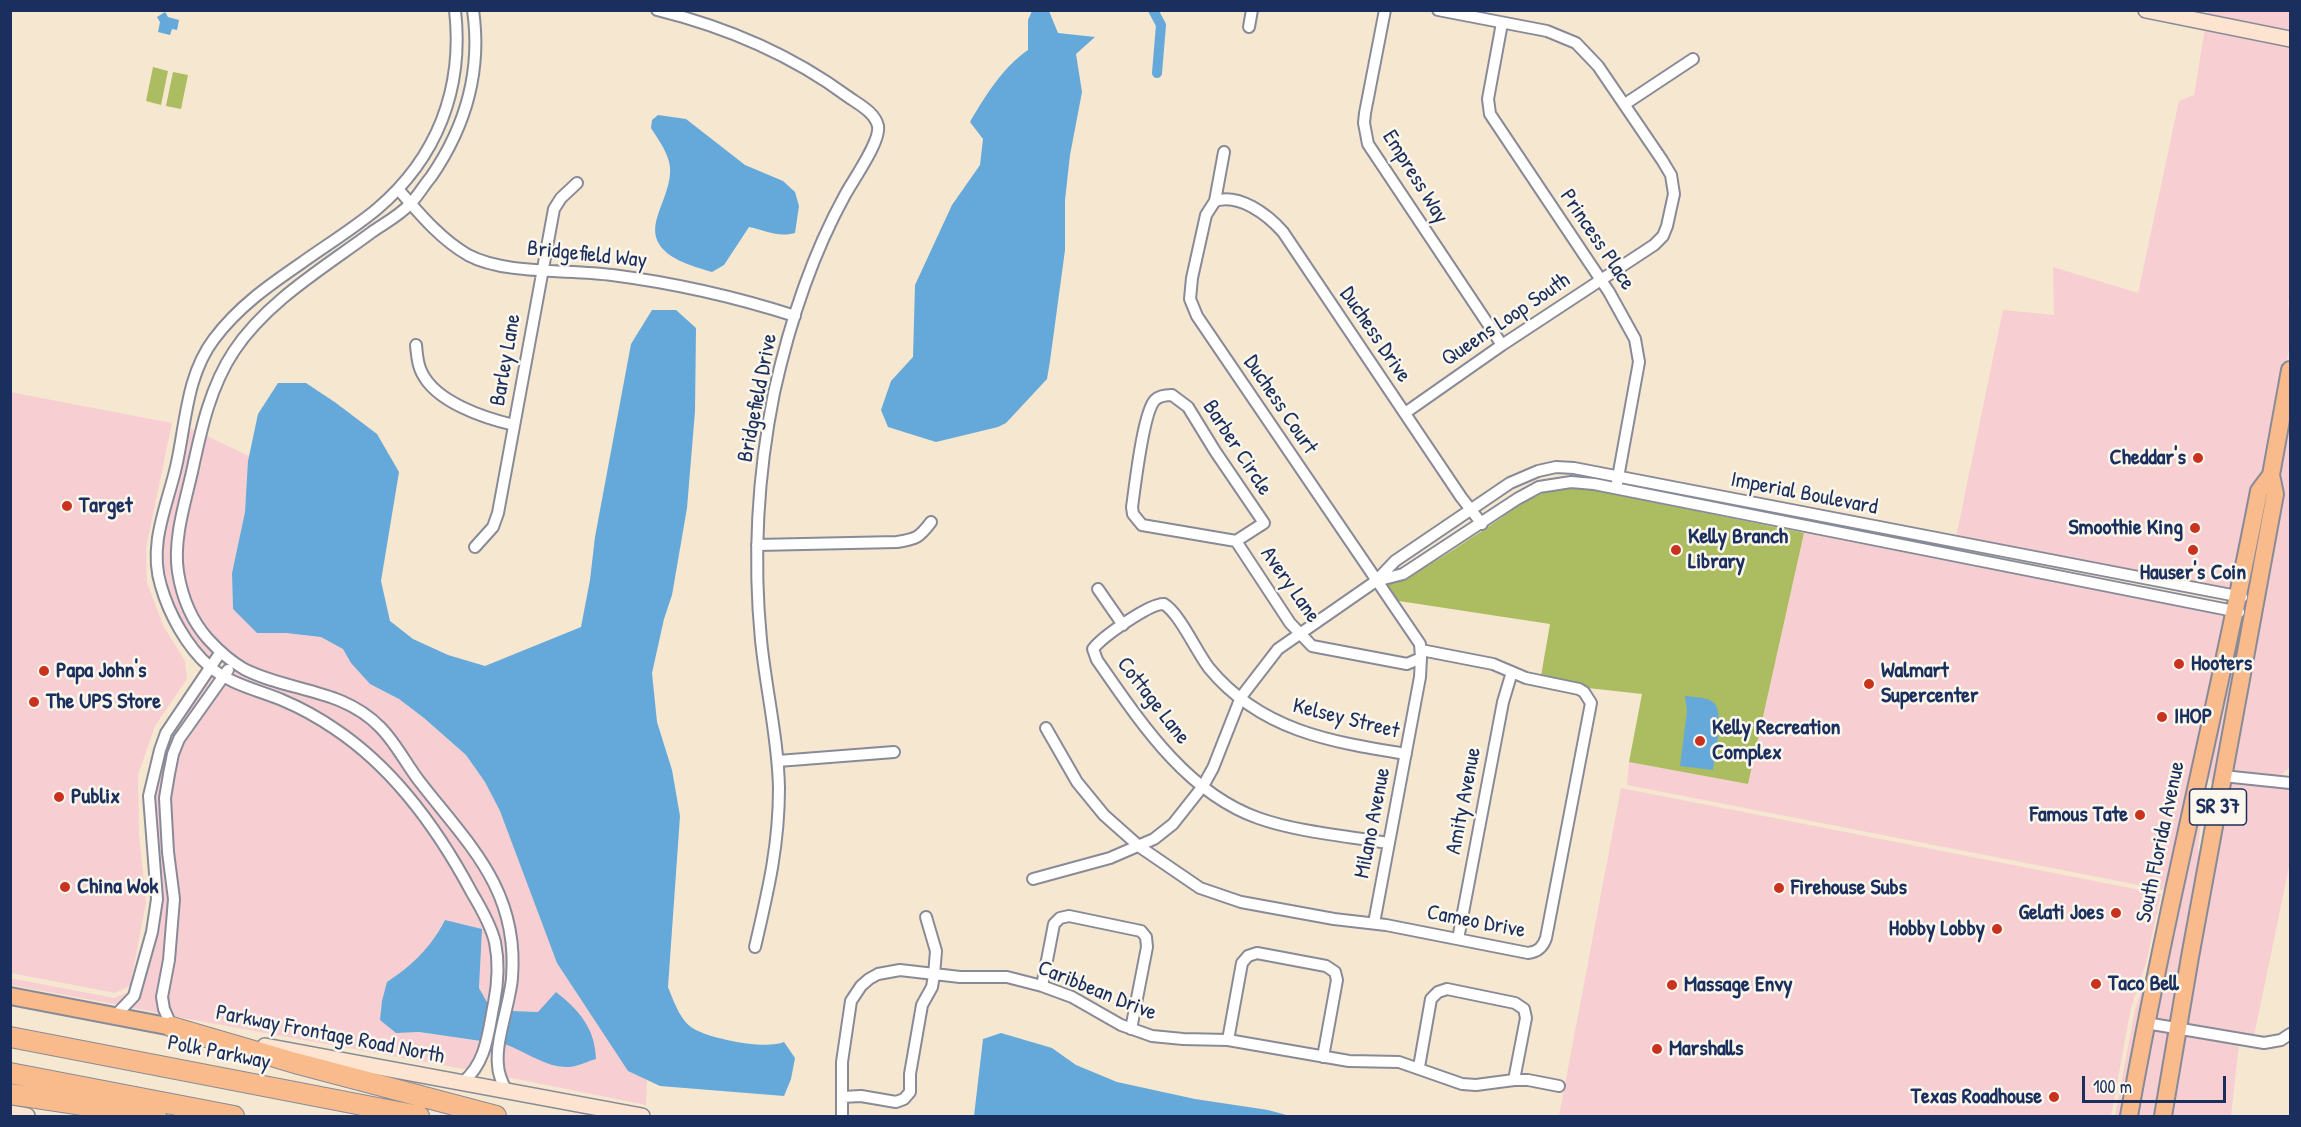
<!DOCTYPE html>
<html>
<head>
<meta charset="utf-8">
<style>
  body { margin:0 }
  #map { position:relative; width:2301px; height:1127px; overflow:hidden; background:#f6e7d0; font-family:"Patrick Hand",sans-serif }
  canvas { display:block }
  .frame { position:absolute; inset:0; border:12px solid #1b2f5e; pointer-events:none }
  .scale { position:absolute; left:2082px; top:1076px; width:144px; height:27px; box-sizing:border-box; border:3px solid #1b2f5e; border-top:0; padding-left:8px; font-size:18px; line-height:21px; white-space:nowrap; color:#1b2f5e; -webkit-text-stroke:4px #fbf7ec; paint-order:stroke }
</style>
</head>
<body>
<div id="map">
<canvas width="2301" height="1127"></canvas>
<div class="frame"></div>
<div class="scale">100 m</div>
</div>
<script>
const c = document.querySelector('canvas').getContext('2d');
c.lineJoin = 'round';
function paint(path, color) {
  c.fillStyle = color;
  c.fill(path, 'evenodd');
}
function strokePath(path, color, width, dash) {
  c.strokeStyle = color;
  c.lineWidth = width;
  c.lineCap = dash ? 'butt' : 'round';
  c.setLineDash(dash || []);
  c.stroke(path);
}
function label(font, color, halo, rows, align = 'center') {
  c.font = font + ' "Patrick Hand",sans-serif';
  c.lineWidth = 5;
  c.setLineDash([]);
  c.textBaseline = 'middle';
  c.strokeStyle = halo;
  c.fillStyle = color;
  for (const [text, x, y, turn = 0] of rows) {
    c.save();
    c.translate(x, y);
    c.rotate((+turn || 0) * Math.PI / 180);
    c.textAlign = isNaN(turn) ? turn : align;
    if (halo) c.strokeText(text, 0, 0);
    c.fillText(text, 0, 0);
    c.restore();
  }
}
paint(new Path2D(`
  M 2208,11 L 2290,11 L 2290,33 L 2207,17 Z
  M 2205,28 L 2290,44 L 2290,297 L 2288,303 L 2290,316 L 2290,344 L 2266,470 L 2235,590 L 1956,537 L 2003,310 L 2054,315 L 2053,267 L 2138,293 L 2179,101 L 2194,95 Z
  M 10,392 L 172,423 L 146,548 L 147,583 L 164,627 L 185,661 L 187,679 L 155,726 L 138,775 L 139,834 L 146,903 L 130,986 L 115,993 L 11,973 Z
  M 2290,397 L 2290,767 L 2281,775 L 2238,774 L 2229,772 Z
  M 189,428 L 196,431 L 173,544 L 172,571 L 178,598 L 186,618 L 214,653 L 210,659 L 182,625 L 164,580 L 162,556 L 167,515 L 180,473 Z
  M 205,435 L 249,456 L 245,512 L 232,573 L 233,609 L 257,633 L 286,633 L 321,637 L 344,649 L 351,663 L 370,684 L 399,699 L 424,718 L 466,755 L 485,782 L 500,811 L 522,866 L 600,1026 L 628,1070 L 647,1080 L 646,1105 L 506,1077 L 502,1061 L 505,1044 L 525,1051 L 538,1012 L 512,1011 L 518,958 L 513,922 L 497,877 L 478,845 L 423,777 L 394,735 L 372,712 L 345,696 L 248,665 L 223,648 L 195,613 L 188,594 L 182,569 L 183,545 Z
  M 1804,533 L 2230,616 L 2124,1116 L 2115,1116 L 2135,1010 L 2150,964 L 2165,893 L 2164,890 L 1627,785 L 1629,762 L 1748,784 Z
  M 2240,618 L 2247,620 L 2214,788 L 2205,768 Z
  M 235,669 L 263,682 L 341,706 L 365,721 L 386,742 L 470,852 L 488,882 L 497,903 L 506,937 L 507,979 L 502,1010 L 497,1010 L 503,967 L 499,937 L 485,905 L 459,857 L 417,798 L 364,743 L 340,726 L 317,711 L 284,695 L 241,679 L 232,674 Z
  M 211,675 L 217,678 L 174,737 L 168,753 L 164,774 L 160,799 L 169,899 L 164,959 L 157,996 L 160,1013 L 132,1008 L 139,998 L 146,970 L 157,851 L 154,797 L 159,771 L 171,736 Z
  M 225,683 L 312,721 L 357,752 L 409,806 L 450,864 L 490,942 L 493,967 L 488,1004 L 479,988 L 482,929 L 445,920 L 425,952 L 403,972 L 387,982 L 396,1033 L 418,1032 L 481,1041 L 476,1061 L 469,1070 L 172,1016 L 167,997 L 174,960 L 179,899 L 173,851 L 170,798 L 177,755 L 183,741 Z
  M 2202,782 L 2204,797 L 2198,847 L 2201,869 L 2174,1022 L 2152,1019 Z
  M 2227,783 L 2290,789 L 2290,862 L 2254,1036 L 2184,1024 Z
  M 1621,788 L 2161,894 L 2146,963 L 2131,1008 L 2111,1116 L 1559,1116 Z
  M 10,978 L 114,998 L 131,991 L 119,1005 L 11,985 Z
  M 2150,1029 L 2172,1033 L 2158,1116 L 2134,1116 Z
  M 2182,1035 L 2239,1044 L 2231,1116 L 2168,1116 Z`), '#f7cfd2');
paint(new Path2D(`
  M 153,67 L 168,71 L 161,105 L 146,101 Z
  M 173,72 L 188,75 L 181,109 L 166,106 Z
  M 1569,487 L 1593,490 L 1804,533 L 1748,784 L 1629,762 L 1642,694 L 1588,688 L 1580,684 L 1541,676 L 1550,624 L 1399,601 L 1394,599 L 1385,584 C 1419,575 1452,550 1482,531 C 1515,510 1527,493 1569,487 Z`), '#abbd60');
paint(new Path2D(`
  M 1032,11 L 1049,11 L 1058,33 L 1095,37 L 1076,54 L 1082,92 L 1070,155 L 1065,200 L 1065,250 L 1050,361 L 1047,379 L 1006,423 L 998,427 L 936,442 L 888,427 L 881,410 L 891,381 L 913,357 L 915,285 L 952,205 L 980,165 L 983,139 L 970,122 C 985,96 1003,67 1028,50 L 1028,20 Z
  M 165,12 L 168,17 L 179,20 L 177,30 L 172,29 L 170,35 L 158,32 L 160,22 L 157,17 Z
  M 658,115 L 686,119 L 745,165 L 783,181 L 795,192 L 799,206 L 795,233 C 777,238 766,230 749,227 L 724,265 L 712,272 C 686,264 646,254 657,218 C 661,204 669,189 670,174 C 672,157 659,141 651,128 L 652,120 Z
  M 652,310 L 676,310 L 696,328 L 695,411 L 687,508 L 672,595 L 664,619 L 652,673 L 657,722 L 672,770 L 680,816 L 668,987 C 674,1002 681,1023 696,1030 C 713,1039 766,1050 784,1042 L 795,1058 L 791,1079 L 784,1096 L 660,1086 L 628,1071 L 557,963 L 500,811 L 485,782 L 466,755 L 424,718 L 399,699 L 370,684 L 351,663 L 343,649 L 321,637 L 286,633 L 257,633 L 233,609 L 232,573 L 245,512 L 248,461 L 258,414 L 278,383 L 306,383 L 336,403 L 377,434 L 399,472 L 381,581 L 390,621 L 413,639 L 448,655 L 485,666 L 581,627 L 590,580 L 595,537 L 631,344 Z
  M 1685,696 C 1693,697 1706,697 1713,702 C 1725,710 1715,756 1713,770 L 1680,766 L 1687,711 Z
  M 445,920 L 482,929 L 479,988 L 488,1004 L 481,1041 L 419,1032 L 396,1033 L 380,1020 L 382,1001 L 387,982 C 413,965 431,947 445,920 Z
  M 556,992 C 579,1010 595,1028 596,1059 C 588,1061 577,1067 568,1067 C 547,1068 524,1051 505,1044 L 512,1011 L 538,1012 Z
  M 1001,1033 L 1052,1048 L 1076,1065 L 1117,1082 L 1195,1099 L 1268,1110 L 1290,1116 L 974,1116 L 983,1039 Z`), '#65a8da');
strokePath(new Path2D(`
  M 1082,10 L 1085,10`), '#65a8da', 3);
strokePath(new Path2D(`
  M 1153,10 L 1161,25 L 1157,73`), '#65a8da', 10);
const street = new Path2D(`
  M 455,10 C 464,89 437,158 377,209 C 353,229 325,246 300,264 C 268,286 238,307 214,339 C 186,376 186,424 176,467 C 167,506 148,545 161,586 C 169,614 187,647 209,666 C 229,684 258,690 282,700 C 301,708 319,718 335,729 C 395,769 439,831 472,893 C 481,908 491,926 495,942 C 499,962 498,983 494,1003 C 488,1032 487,1062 463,1082
  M 473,10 C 482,72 466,126 431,177 C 424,185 418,196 410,204 C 400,215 385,223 372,232 C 325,267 267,301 234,351 C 210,387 201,430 192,472 C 185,503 173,540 178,572 C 182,597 191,620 208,639 C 219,651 230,661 244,669 C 289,692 342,688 380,727 C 396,743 406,764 420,782 C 469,845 519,890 512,978 C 510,1003 495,1042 498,1065 C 498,1074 502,1082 506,1090
  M 657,10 C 726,27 790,54 847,96 C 858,104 875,112 878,126 C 881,141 853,180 845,195 C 812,255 789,325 774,393 C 758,473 753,558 761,640 C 766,690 778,738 779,788 C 779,846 768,891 755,947
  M 1385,10 L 1365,113 L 1364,123 L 1368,144 L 1502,345
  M 1502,23 L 1488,99 L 1490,114 L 1609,292 L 1635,339 L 1639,362 L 1617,483
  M 1249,27 L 1252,10
  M 1625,104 L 1693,59
  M 1224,152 L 1215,201 L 1206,215 L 1192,278 L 1190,299 L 1197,316 L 1420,644 L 1421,658 L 1420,677 L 1374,923
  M 398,189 C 418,212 440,239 468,255 C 505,275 570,269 612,275 C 674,283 736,297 795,316
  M 1215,201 C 1239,193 1267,214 1283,232 L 1461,497 L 1482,524
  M 416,345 C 417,354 417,364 422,373 C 436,402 484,418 514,425
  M 1172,395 L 1188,407 L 1215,451 L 1264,523 L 1236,541 L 1142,525 L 1133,514 L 1132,507 C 1135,487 1143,412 1155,400 C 1159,396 1166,395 1172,395 Z
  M 1405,413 L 1502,345 L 1654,245 L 1663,236 L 1667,226 L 1674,194 L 1671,175 L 1662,160 L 1598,66 L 1576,43 L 1547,31 L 1438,10
  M 1236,541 L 1290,623 L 1312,646 L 1407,664 L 1421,658
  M 757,545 L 897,542 C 916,539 919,538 931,522
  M 475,547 L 493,527 L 498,513 L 554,209 L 561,198 L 577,183
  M 1376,581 L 1403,574 L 1517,499 L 1539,487 L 1571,482 L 1594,484 L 2239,612
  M 1098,589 L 1123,625
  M 1046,728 L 1077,782 L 1104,815 L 1140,847 L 1200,888 L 1241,902 L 1334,919 L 1386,925 L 1528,953 C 1538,952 1543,947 1546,938 L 1591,703 L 1584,692 L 1579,689 L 1526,678 L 1493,664 L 1421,650
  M 778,761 L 894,752
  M 2223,776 L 2290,783
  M 1388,843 C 1347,836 1297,832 1258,818 C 1185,792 1139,720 1097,660 L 1093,649 C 1102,637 1150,603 1164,604 C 1180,614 1196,651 1209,668 C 1260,730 1330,742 1406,754
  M 1033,879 L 1110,858 L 1154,839 L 1173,824 L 1203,786 L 1213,768 L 1241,697 L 1278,649 L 1376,581 L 1395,561 L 1510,483 L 1538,471 L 1556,467 L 1574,468 L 2242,597
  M 1458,939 L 1503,702 L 1512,672
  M 1042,986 L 1054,924 L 1060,918 L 1069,916 L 1141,931 L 1146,937 L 1147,947 L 1131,1029
  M 114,1017 L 134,996 L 152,932 L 157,899 L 149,796 L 160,750 L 166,733 L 220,653
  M 2146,1023 L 2264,1043 L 2281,1040 L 2290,1034
  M 172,1027 L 164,1009 L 162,997 L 169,960 L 174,899 L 168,852 L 165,798 L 169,774 L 173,754 L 179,739 L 228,670
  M 1228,1040 L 1242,963 L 1248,956 L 1257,953 L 1326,966 L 1335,972 L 1337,980 L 1323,1057
  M 1419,1067 L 1431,999 L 1438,992 L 1447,989 L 1515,1003 L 1524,1009 L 1526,1018 L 1514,1080
  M 842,1097 L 861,1096 L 896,1102 L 904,1099 L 910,1092 L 910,1074 L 922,1005 L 932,987 L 934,975 L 936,951 L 926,917
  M 842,1116 L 842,1062 L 851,1001 L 861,986 L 869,979 L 878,974 L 900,970 L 960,977 L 1007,977 L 1042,986 L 1072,997 L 1121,1025 L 1152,1036 L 1183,1039 L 1228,1040 L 1349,1061 L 1399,1062 L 1462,1084 L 1476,1085 L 1514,1080 L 1528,1080 L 1559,1086`);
const secondary = new Path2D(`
  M 2146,10 L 2290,39
  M 265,1046 L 642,1116
  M 10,1113 L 27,1116`);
const primary = new Path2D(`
  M 10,996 L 172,1027
  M 2129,1116 C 2166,907 2219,700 2259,491 L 2271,475
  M 2163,1116 L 2190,957 L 2275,494 L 2271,475 L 2290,370`);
const highway = new Path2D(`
  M 172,1027 L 295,1063 L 496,1116
  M 10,1037 L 419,1116
  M 10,1073 L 234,1116
  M 10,1094 L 156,1116`);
strokePath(street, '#888b97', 14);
strokePath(secondary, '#888b97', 18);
strokePath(primary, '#888b97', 20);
strokePath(highway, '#888b97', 22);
strokePath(street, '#fff', 10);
strokePath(secondary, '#fde4d1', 15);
strokePath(primary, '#fabb8c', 16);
strokePath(highway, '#fabb8c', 20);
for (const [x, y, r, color] of [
  [2198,458,6,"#c8321e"],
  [67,506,6,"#c8321e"],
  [2195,528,6,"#c8321e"],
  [1676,550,6,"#c8321e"],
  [2193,550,6,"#c8321e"],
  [2179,664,6,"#c8321e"],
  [44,671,6,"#c8321e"],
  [1869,684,6,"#c8321e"],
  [34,702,6,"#c8321e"],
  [2162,717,6,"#c8321e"],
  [1700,741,6,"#c8321e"],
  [59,797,6,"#c8321e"],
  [2140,815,6,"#c8321e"],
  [65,887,6,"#c8321e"],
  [1779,888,6,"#c8321e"],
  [2116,913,6,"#c8321e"],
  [1997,929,6,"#c8321e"],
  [2096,984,6,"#c8321e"],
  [1672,985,6,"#c8321e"],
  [1657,1049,6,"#c8321e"],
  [2054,1097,6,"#c8321e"]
]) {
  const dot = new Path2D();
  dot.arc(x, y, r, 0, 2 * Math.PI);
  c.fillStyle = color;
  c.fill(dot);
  strokePath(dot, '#fbf7ec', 2);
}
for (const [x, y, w] of [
  [2218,807,57]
]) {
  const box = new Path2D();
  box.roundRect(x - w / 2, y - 18, w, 36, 4.5);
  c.fillStyle = '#fbf7ec';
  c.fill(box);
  strokePath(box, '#1b2f5e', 1.5);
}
label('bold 21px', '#1b2f5e', null, [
  ["SR 37",2218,807]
]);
label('22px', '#1b2f5e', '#fbf7ec', [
  ["Empress Way",1415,177,58],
  ["Princess Place",1597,240,56],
  ["Bridgefield Way",587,255,6],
  ["Queens Loop South",1506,320,-34],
  ["Duchess Drive",1375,335,56],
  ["Barley Lane",506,360,-80],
  ["Bridgefield Drive",758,398,-79],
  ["Duchess Court",1280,405,56],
  ["Barber Circle",1237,448,57],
  ["Imperial Boulevard",1804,494,11],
  ["Avery Lane",1290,585,55],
  ["Cottage Lane",1153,701,52],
  ["Kelsey Street",1346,719,14],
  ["Amity Avenue",1464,801,-79],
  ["Milano Avenue",1373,823,-79],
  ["South Florida Avenue",2161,842,-78],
  ["Cameo Drive",1476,922,11],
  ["Caribbean Drive",1097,991,22],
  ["Parkway Frontage Road North",330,1035,11],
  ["Polk Parkway",219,1053,11]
]);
label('bold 22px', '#1b2f5e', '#fbf7ec', [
  ["Cheddar's",2186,458,"right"],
  ["Target",79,506],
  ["Smoothie King",2183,528,"right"],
  ["Kelly Branch",1688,537],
  ["Library",1688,562],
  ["Hauser's Coin",2193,573,"center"],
  ["Hooters",2191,664],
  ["Papa John's",56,671],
  ["Walmart",1881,671],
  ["Supercenter",1881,696],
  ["The UPS Store",46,702],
  ["IHOP",2174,717],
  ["Kelly Recreation",1712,728],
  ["Complex",1712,753],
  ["Publix",71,797],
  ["Famous Tate",2128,815,"right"],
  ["China Wok",77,887],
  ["Firehouse Subs",1791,888],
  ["Gelati Joes",2104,913,"right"],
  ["Hobby Lobby",1985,929,"right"],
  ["Taco Bell",2108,984],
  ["Massage Envy",1684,985],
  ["Marshalls",1669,1049],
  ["Texas Roadhouse",2042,1097,"right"]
], 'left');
</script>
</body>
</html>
